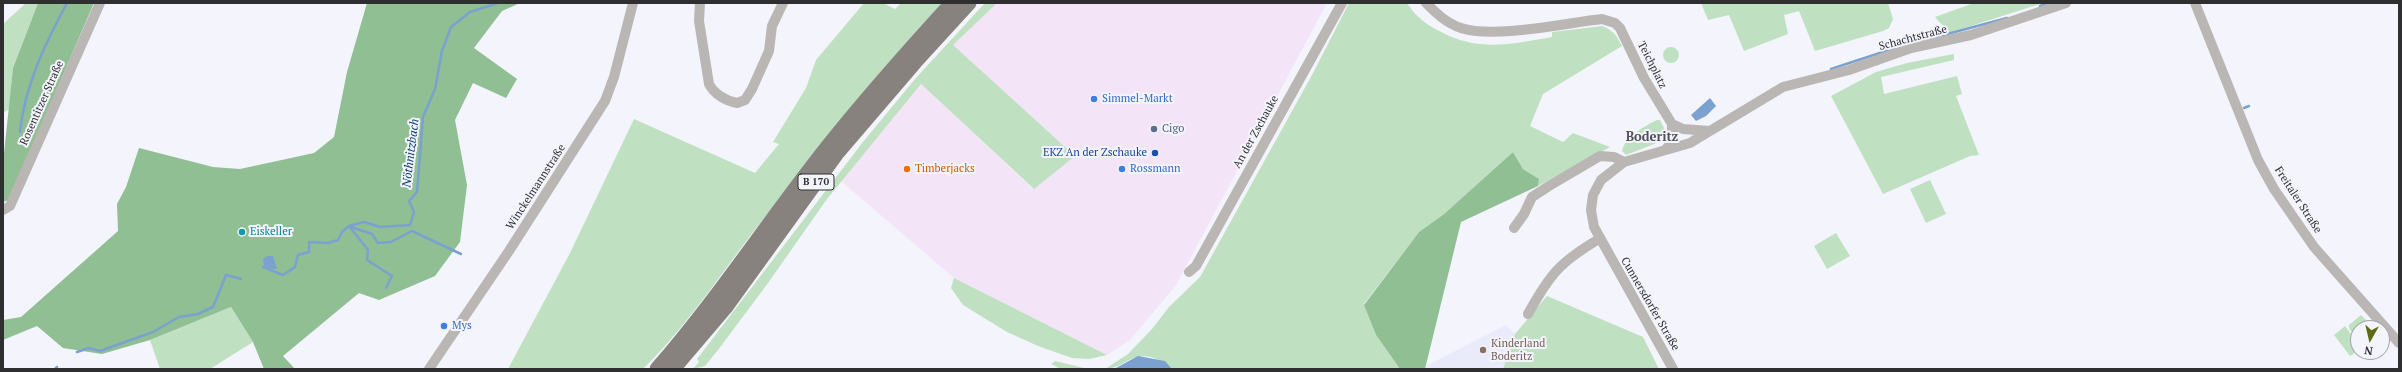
<!DOCTYPE html>
<html>
<head>
<meta charset="utf-8">
<style>
  body { margin:0 }
  #map { position:relative; width:2402px; height:372px; overflow:hidden; background:#f3f4fc; font-family:"PT Serif",serif }
  canvas { display:block }
  .frame { position:absolute; inset:0; border:4px solid #2f2f32; pointer-events:none }
  .north { position:absolute; left:2350px; top:320px; width:40px; height:40px; box-sizing:border-box; background:#f3f4fc; border:1px solid #a5a5ab; border-radius:50%; rotate:188deg; font-size:11px; font-weight:700; line-height:16px; text-align:center; color:#2f2f32 }
  .north::after { content:''; display:block; margin:auto; width:14px; height:18px; background:#5f6b14; clip-path:polygon(50% 0,100% 100%,50% 72%,0 100%) }
</style>
</head>
<body>
<div id="map">
<canvas width="2402" height="372"></canvas>
<div class="frame"></div>
<div class="north">N</div>
</div>
<script>
const c = document.querySelector('canvas').getContext('2d');
c.lineJoin = 'round';
function paint(path, color) {
  c.fillStyle = color;
  c.fill(path, 'evenodd');
}
function strokePath(path, color, width, dash) {
  c.strokeStyle = color;
  c.lineWidth = width;
  c.lineCap = dash ? 'butt' : 'round';
  c.setLineDash(dash || []);
  c.stroke(path);
}
function label(font, color, halo, rows, align = 'center') {
  c.font = font + ' "PT Serif",serif';
  c.lineWidth = 4;
  c.setLineDash([]);
  c.textBaseline = 'middle';
  c.strokeStyle = halo;
  c.fillStyle = color;
  for (const [text, x, y, turn = 0] of rows) {
    c.save();
    c.translate(x, y);
    c.rotate((+turn || 0) * Math.PI / 180);
    c.textAlign = isNaN(turn) ? turn : align;
    if (halo) c.strokeText(text, 0, 0);
    c.fillText(text, 0, 0);
    c.restore();
  }
}
paint(new Path2D(`
  M 997,3 L 1327,3 L 1176,285 L 1130,340 L 1107,355 L 954,278 L 841,181 L 921,84 L 1033,189 L 1075,156 L 952,45 Z`), '#f4e4f7');
paint(new Path2D(`
  M 1506,325 L 1515,334 L 1503,369 L 1425,369 L 1426,366 Z`), '#e9eafa');
paint(new Path2D(`
  M 26,3 L 38,3 L 13,68 L 9,109 L 3,113 L 3,24 Z
  M 864,3 L 883,3 L 895,9 L 901,3 L 943,3 C 886,71 827,138 772,208 C 728,262 693,320 643,369 L 508,369 L 570,253 L 634,119 L 755,173 L 779,144 L 773,142 L 806,88 L 816,60 Z
  M 985,3 L 997,3 L 953,45 L 1075,156 L 1034,189 L 921,84 L 827,199 L 768,283 L 718,350 L 705,366 L 693,369 L 699,362 L 697,359 L 863,142 L 915,79 Z
  M 1349,3 L 1407,3 C 1416,17 1427,25 1441,32 C 1479,52 1512,44 1552,37 L 1552,32 L 1602,26 C 1613,30 1617,36 1622,46 L 1543,94 L 1530,126 L 1563,142 L 1573,133 L 1610,147 L 1538,186 L 1539,179 L 1523,169 L 1513,152 L 1444,214 L 1419,232 L 1364,304 L 1376,335 L 1400,369 L 1172,369 C 1165,361 1149,354 1137,357 C 1125,360 1118,369 1105,369 L 1128,354 L 1152,329 L 1169,307 L 1200,277 L 1312,75 Z
  M 1701,3 L 1888,3 L 1893,19 L 1889,28 L 1883,31 L 1815,51 L 1799,11 L 1784,15 L 1788,34 L 1744,51 L 1729,15 L 1708,20 Z
  M 1974,3 L 2043,3 L 1949,33 L 1935,17 Z
  M1663 55a8 8 0 1 1 16 0a8 8 0 1 1-16 0Z
  M 1954,54 L 1954,60 L 1881,77 L 1884,94 L 1957,76 L 1962,94 L 1956,96 L 1979,155 L 1970,156 L 1883,194 L 1831,96 L 1876,72 L 1907,63 Z
  M 1657,120 L 1660,120 L 1665,130 L 1662,141 L 1626,155 L 1622,151 C 1624,138 1646,125 1657,120 Z
  M 1930,180 L 1946,214 L 1926,223 L 1910,189 Z
  M 1836,233 L 1850,256 L 1827,269 L 1814,246 Z
  M 954,278 L 1107,355 L 1089,359 L 1072,358 L 1038,346 L 1007,332 L 963,305 L 951,288 Z
  M 1547,296 L 1643,337 L 1659,369 L 1503,369 L 1515,334 Z
  M 231,307 L 253,342 L 210,369 L 160,369 L 150,340 Z
  M 2361,315 L 2368,322 L 2366,328 L 2358,328 L 2358,336 C 2354,335 2348,330 2349,325 Z
  M 2345,326 L 2358,344 L 2358,351 L 2350,356 L 2334,335 Z
  M 1055,361 L 1084,368 L 1088,369 L 1061,369 L 1051,364 Z`), '#bfe1c1');
paint(new Path2D(`
  M 38,3 L 94,3 L 9,200 L 3,202 L 3,163 L 13,68 Z
  M 367,3 L 520,3 L 502,11 L 474,48 L 517,79 L 506,98 L 473,83 L 455,120 L 467,185 L 460,242 L 435,276 L 379,300 L 359,293 L 283,356 L 295,369 L 264,369 L 253,342 L 231,307 L 150,340 L 102,354 L 63,348 L 37,326 L 3,340 L 3,320 L 21,317 L 118,231 L 117,204 L 126,187 L 139,148 L 213,167 L 240,169 L 314,153 L 334,137 L 347,72 Z
  M 1513,152 L 1523,169 L 1539,179 L 1538,186 L 1461,222 L 1425,369 L 1400,369 L 1376,335 L 1364,305 L 1419,232 L 1444,214 Z`), '#8fbf92');
paint(new Path2D(`
  M 1710,98 L 1716,106 L 1706,116 L 1696,121 L 1691,115 Z
  M 267,256 L 273,256 L 277,269 L 272,269 L 264,266 L 263,259 Z
  M 1138,356 L 1165,361 L 1172,369 L 1114,369 Z`), '#7ba1d0');
strokePath(new Path2D(`
  M 2040,6 L 2049,3
  M 1925,40 L 2007,18
  M 1831,69 L 1895,48
  M 2244,108 L 2249,106
  M 20,132 C 25,85 45,44 67,3
  M 349,226 L 364,222 L 380,227 L 410,225 L 414,212 L 409,201 L 417,192 L 423,117 L 435,89 L 442,51 L 451,27 L 470,12 L 498,3
  M 351,227 L 372,234 L 378,243 L 391,242 L 412,231 L 461,254
  M 263,267 L 283,275 L 295,267 L 298,255 L 309,252 L 309,242 L 328,243 L 338,240 L 342,232 L 349,226 L 368,250 L 367,260 L 392,276 L 386,288
  M 77,352 L 89,348 L 100,351 L 153,332 L 179,317 L 198,314 L 213,307 L 226,275 L 241,279
  M 55,369 L 57,367`), '#7ba1d0', 2.5);
strokePath(new Path2D(`
  M 700,3 L 699,21 L 709,84 C 714,94 726,101 737,103 L 745,100 L 752,89 L 769,51 L 772,26 L 783,3
  M 1426,3 C 1436,13 1446,23 1461,28 C 1494,39 1565,23 1602,19 L 1615,23 L 1620,28 L 1644,78 L 1672,124 L 1672,142 L 1666,149
  M 2195,3 L 2258,160 L 2274,189 L 2314,247 L 2399,343
  M 1672,124 L 1683,129 L 1710,131
  M 3,210 L 10,206 L 100,3
  M 1514,228 L 1524,214 L 1532,197 L 1549,186 L 1600,156 L 1614,157 L 1624,162
  M 1189,272 L 1196,266 L 1342,3
  M 1528,314 C 1550,274 1560,262 1599,239
  M 429,369 L 509,251 L 605,101 L 614,77 L 633,3
  M 1673,369 L 1594,227 L 1591,210 L 1593,195 L 1601,180 L 1624,162 L 1690,143 L 1783,87 L 1849,70 L 1911,48 L 1971,35 L 2066,3`), '#b9b6b4', 10);
strokePath(new Path2D(`
  M 657,369 C 719,298 770,219 829,145 C 868,96 910,49 952,3
  M 673,369 L 725,308 L 837,153 L 915,62 L 969,3`), '#88827e', 15);
for (const [x, y, r, color] of [
  [1094,99,4,"#3f7fe0"],
  [1154,129,4,"#5c6f8a"],
  [1155,153,4,"#1a4fb4"],
  [907,169,4,"#e8710a"],
  [1122,169,4,"#3f7fe0"],
  [242,232,4,"#0f9aa8"],
  [444,326,4,"#3f7fe0"],
  [1483,350,4,"#8d6e63"]
]) {
  const dot = new Path2D();
  dot.arc(x, y, r, 0, 2 * Math.PI);
  c.fillStyle = color;
  c.fill(dot);
  strokePath(dot, '#f3f4fc', 1.5);
}
for (const [x, y, w] of [
  [816,182,36]
]) {
  const box = new Path2D();
  box.roundRect(x - w / 2, y - 8, w, 16, 3);
  c.fillStyle = '#f3f4fc';
  c.fill(box);
  strokePath(box, '#2f2f32', 1);
}
label('bold 10px', '#2f2f32', null, [
  ["B 170",816,182]
]);
label('11px', '#2f2f32', '#f3f4fc', [
  ["Schachtstraße",1913,38,-15],
  ["Teichplatz",1652,65,63],
  ["Rosentitzer Straße",42,103,-66],
  ["An der Zschauke",1256,132,-61],
  ["Winckelmannstraße",536,187,-57],
  ["Freitaler Straße",2298,200,57],
  ["Cunnersdorfer Straße",1650,304,60]
]);
label('11px', '#366cbe', '#f3f4fc', [
  ["Simmel-Markt",1102,99],
  ["Rossmann",1130,169],
  ["Mys",452,326]
], 'left');
label('11px', '#4e5e75', '#f3f4fc', [
  ["Cigo",1162,129]
], 'left');
label('11px', '#164399', '#f3f4fc', [
  ["EKZ An der Zschauke",1147,153]
], 'right');
label('11px', '#c56008', '#f3f4fc', [
  ["Timberjacks",915,169]
], 'left');
label('11px', '#0d838f', '#f3f4fc', [
  ["Eiskeller",250,232]
], 'left');
label('11px', '#785e54', '#f3f4fc', [
  ["Kinderland",1491,344],
  ["Boderitz",1491,357]
], 'left');
label('italic 12px', '#043c75', '#f3f4fc', [
  ["Nöthnitzbach",411,153,-83]
]);
label('bold 13px', '#505057', '#f3f4fc', [
  ["Boderitz",1652,137]
]);
</script>
</body>
</html>
